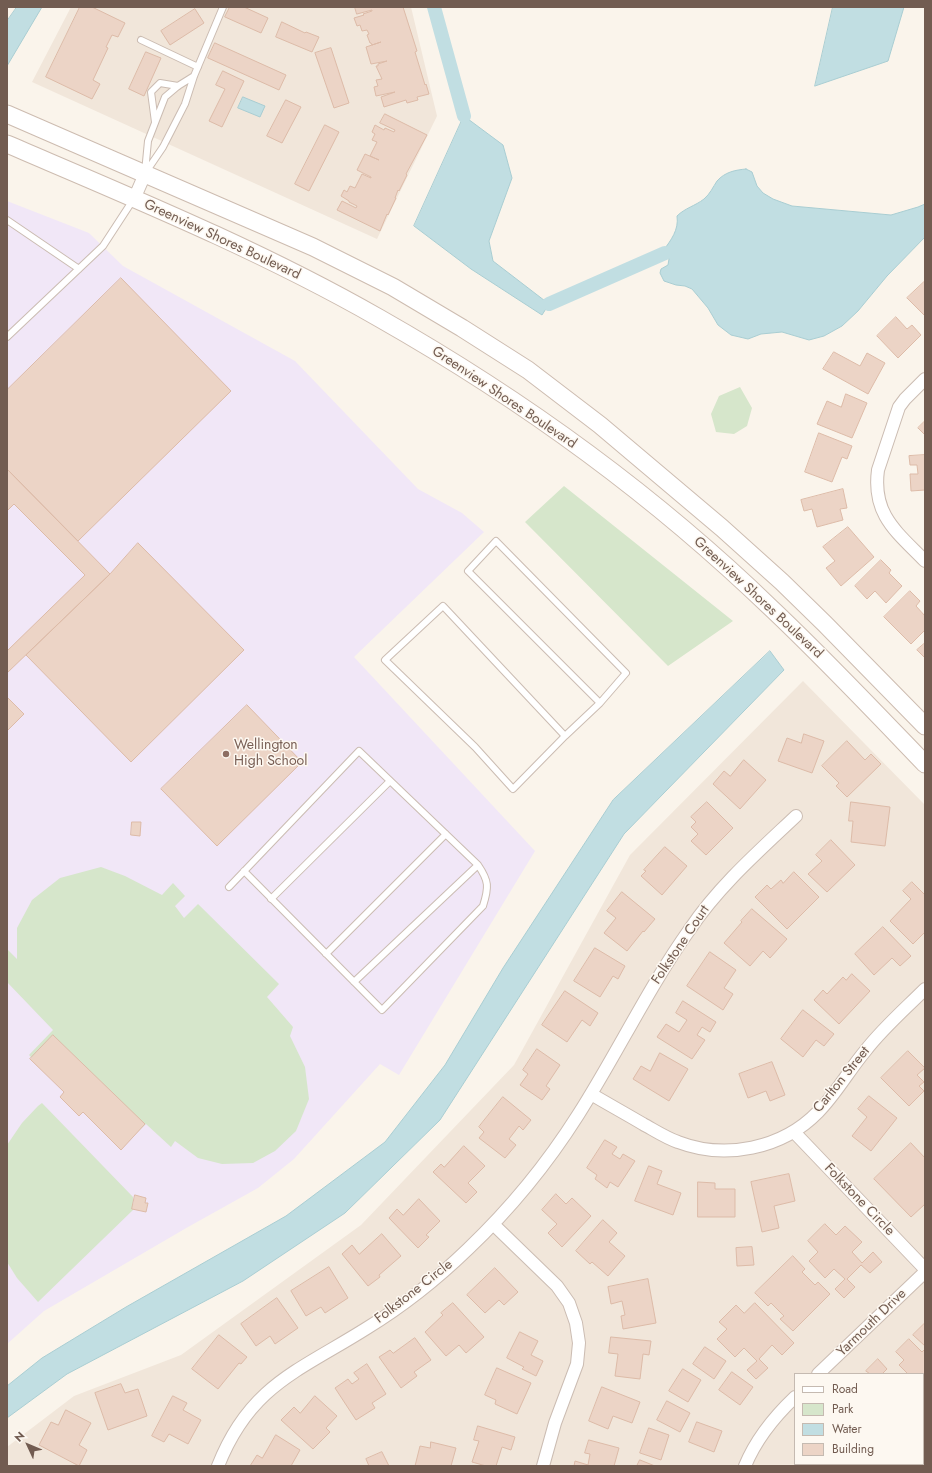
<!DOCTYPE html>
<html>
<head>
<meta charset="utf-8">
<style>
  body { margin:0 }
  #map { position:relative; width:932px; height:1473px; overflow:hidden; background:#faf4eb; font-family:Jost,sans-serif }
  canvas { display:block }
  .frame { position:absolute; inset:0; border:8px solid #725c51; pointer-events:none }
  .legend { position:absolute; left:794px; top:1373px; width:130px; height:92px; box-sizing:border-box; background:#fdf8f1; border:1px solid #c5bab1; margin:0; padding:5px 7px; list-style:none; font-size:12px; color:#725c51 }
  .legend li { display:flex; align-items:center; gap:8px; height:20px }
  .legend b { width:20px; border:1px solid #c5bab1 }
  .north { position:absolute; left:8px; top:1425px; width:40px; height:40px; -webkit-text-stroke:3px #fdf8f1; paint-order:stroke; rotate:314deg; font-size:11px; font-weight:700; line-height:16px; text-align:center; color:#725c51 }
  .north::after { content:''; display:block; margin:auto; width:14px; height:18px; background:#725c51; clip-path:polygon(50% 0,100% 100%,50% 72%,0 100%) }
</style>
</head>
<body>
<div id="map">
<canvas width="932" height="1473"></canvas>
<div class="frame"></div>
<ul class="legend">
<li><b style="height:5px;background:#fff"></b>Road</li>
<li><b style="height:11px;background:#d6e6cb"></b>Park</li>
<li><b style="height:11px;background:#c1dee2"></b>Water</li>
<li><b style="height:11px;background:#ecd4c6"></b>Building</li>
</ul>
<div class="north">N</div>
</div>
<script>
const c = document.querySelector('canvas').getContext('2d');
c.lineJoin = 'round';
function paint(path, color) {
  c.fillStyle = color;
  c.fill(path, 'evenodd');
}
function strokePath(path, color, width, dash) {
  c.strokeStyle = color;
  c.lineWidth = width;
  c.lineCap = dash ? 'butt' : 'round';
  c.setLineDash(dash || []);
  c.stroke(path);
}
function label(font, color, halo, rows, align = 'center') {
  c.font = font + ' Jost,sans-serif';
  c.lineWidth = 3;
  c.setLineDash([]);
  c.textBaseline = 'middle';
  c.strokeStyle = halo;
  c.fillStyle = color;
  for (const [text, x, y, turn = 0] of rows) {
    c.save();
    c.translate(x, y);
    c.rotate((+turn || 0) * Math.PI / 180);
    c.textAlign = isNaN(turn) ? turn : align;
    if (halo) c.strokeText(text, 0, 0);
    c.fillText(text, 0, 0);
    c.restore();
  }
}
paint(new Path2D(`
  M 71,7 L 411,7 L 437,116 L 377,239 L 32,82 Z
  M 803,681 L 925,805 L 925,1466 L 7,1466 L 7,1447 L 74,1396 L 181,1355 L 361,1225 L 514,1065 L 630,855 ZM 795,1374 L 923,1374 L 923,1464 L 795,1464 Z`), '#f1e6da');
paint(new Path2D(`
  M 7,201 L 89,233 L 123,266 L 295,361 L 418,489 L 462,513 L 484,532 L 354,657 L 535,851 L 399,1075 L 380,1064 L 294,1159 L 258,1188 L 188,1227 L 44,1311 L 7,1344 Z`), '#f1e7f7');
paint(new Path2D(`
  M 740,387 L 752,408 L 747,426 L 734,434 L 716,432 L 711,414 L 719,396 Z
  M 564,486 L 733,621 L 668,666 L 525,522 Z
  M 101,867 L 125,876 L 162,895 L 173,883 L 185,896 L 175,906 L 184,918 L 198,904 L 279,984 L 267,997 L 293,1027 L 290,1036 L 305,1067 L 309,1099 L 296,1131 L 275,1151 L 253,1163 L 222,1164 L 198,1158 L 175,1141 L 171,1147 L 146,1124 L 120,1148 L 29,1055 L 53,1030 L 7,982 L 7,949 L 17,959 L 17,928 L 32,900 L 60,878 Z
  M 42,1103 L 133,1197 L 133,1210 L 38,1302 L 17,1278 L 7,1262 L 7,1145 L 22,1123 L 38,1106 Z`), '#d6e6cb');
const water = new Path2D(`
  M 17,7 L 42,7 L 7,66 L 7,21 Z
  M 833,7 L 904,7 L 888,61 L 815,86 Z
  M 243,97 L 265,106 L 260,117 L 238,108 Z
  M 464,116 L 503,145 L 512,178 L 489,241 L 493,261 L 549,304 L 542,315 L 471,269 L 414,226 Z
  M 746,169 L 752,172 L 757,186 L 763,193 L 773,199 L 792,206 L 891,215 L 918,207 L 925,204 L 925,237 L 887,276 L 858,311 L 842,326 L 824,336 L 809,340 L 782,332 L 761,334 L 748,339 L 731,335 L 718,325 L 708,308 L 692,289 L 685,286 L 676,285 L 664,281 L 660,273 L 661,269 L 668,265 L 669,259 L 663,251 C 671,240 679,230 677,216 C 685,208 695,206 704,199 C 710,194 713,187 717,181 C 725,172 735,170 746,169 Z
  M 770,651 L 784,670 L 624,834 L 440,1120 L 345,1213 L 243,1281 L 67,1374 L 7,1418 L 7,1386 L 42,1358 L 126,1307 L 286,1216 L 385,1142 L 445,1065 L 503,968 L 613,800 Z`);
paint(water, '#c1dee2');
strokePath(water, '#a9cdd2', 1);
strokePath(new Path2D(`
  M 434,7 L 464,116
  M 549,304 L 665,253`), '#c1dee2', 14);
const building = new Path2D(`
  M 80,7 L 92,7 L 125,23 L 118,37 L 112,35 L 106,47 L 108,48 L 93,80 L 100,84 L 92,99 L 46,77 Z
  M 230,7 L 244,7 L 268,18 L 261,33 L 225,17 Z
  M 355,7 L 403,7 L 417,51 L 415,52 L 425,85 L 426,84 L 429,94 L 417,97 L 418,100 L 407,103 L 406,100 L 384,107 L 381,97 L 395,92 L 376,96 L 374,87 L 378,86 L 376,80 L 382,79 L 376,66 L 378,66 L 378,64 L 387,61 L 371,64 L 366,47 L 381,42 L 372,45 L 371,43 L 370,43 L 367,35 L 369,34 L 367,30 L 362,31 L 360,25 L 357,26 L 354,18 L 364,15 L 363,14 L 372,11 L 372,10 L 357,14 Z
  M 195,9 L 204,23 L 170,45 L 161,31 Z
  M 282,22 L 305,33 L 306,32 L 319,37 L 312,52 L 276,37 Z
  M 215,43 L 286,75 L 279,90 L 208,58 Z
  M 331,48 L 349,103 L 334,108 L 315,53 Z
  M 146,52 L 161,58 L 144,96 L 129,89 Z
  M 223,71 L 244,81 L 222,127 L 209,121 L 225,89 L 216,85 Z
  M 286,100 L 301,107 L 282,143 L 267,136 Z
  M 385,114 L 427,135 L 406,174 L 407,175 L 399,191 L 398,190 L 395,198 L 396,198 L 388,215 L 387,214 L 380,231 L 337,210 L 342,201 L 356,208 L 357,206 L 349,202 L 349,201 L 341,196 L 344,190 L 347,192 L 350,186 L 355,188 L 362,174 L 371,178 L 371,177 L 357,170 L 365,154 L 379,160 L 370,156 L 377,142 L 372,140 L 375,134 L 372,132 L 375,125 L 384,130 L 385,128 L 394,132 L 395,130 L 380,123 Z
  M 325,125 L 339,132 L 309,191 L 295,184 Z
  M 121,278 L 231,391 L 78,541 L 7,469 L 7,390 Z
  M 925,281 L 925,316 L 907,298 Z
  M 896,317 L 907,329 L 912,325 L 921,335 L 898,358 L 877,336 Z
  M 834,352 L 860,366 L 867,353 L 885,363 L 868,394 L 823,369 Z
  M 846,394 L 867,403 L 852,438 L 817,424 L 827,401 L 841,407 Z
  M 925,421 L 925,435 L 918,428 Z
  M 819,433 L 852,446 L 847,459 L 842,457 L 832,482 L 805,472 Z
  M 925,455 L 925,490 L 911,491 L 910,474 L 918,474 L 917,465 L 910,465 L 909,456 Z
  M 7,469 L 110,574 L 7,673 L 7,651 L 85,575 L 14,504 L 7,511 Z
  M 843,489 L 847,508 L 840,509 L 843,520 L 817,527 L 812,509 L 804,511 L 801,500 Z
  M 848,527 L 874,557 L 841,586 L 826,568 L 835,561 L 823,547 Z
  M 138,543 L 244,650 L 131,762 L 26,655 L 110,574 Z
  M 881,560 L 891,570 L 889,573 L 902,586 L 886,603 L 875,591 L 867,599 L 855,586 Z
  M 910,591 L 920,601 L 916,606 L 925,616 L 925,630 L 911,644 L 884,617 Z
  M 925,643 L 925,658 L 917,650 Z
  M 7,697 L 24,714 L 7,731 Z
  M 247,705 L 302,762 L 217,846 L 161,789 Z
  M 804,734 L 824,741 L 812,773 L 778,761 L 787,738 L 801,743 Z
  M 847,741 L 865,760 L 871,754 L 881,764 L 847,797 L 836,786 L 839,783 L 822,766 Z
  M 744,760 L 766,780 L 740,809 L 713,784 L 724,771 L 730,776 Z
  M 707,802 L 733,828 L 706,855 L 691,841 L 698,834 L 691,827 L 696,822 L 691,817 Z
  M 851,802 L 890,807 L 885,846 L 851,842 L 853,821 L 849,821 Z
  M 132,822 L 141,822 L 140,836 L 131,835 Z
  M 831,840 L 855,865 L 827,892 L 808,874 L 822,861 L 816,855 Z
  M 665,847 L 687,866 L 662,895 L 641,876 L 646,871 L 644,870 Z
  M 794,872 L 819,897 L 787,929 L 755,897 L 767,885 L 771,889 L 781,880 L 783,883 Z
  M 912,882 L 925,895 L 925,932 L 913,944 L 890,921 L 911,899 L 903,891 Z
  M 622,892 L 655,919 L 644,932 L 643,931 L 627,951 L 604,933 L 616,918 L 607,911 Z
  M 752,909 L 787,939 L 770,958 L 763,951 L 750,966 L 724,943 L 742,922 L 741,921 Z
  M 883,927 L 911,956 L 900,966 L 892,958 L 874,975 L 855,954 Z
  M 595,948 L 625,966 L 618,979 L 613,976 L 600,997 L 574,981 Z
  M 710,952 L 736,970 L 724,988 L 733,994 L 723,1010 L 687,986 Z
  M 852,974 L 870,991 L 839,1024 L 814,1000 L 823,990 L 827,994 L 843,977 L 846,980 Z
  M 565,991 L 598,1013 L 590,1026 L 582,1020 L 567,1042 L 542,1025 Z
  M 683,1001 L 716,1022 L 710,1032 L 702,1027 L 697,1035 L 705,1040 L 692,1059 L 657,1037 L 666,1024 L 679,1032 L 687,1020 L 676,1013 Z
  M 803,1010 L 834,1034 L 824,1046 L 816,1040 L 803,1057 L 781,1039 Z
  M 53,1035 L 145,1124 L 121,1150 L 83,1112 L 79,1116 L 60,1097 L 64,1092 L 30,1059 Z
  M 537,1049 L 560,1065 L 546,1086 L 550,1089 L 542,1100 L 520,1085 L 528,1074 L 523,1070 Z
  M 908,1051 L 925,1068 L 917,1075 L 924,1082 L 919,1086 L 924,1091 L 909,1106 L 881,1078 Z
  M 660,1053 L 688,1069 L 669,1101 L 633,1079 L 641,1066 L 650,1071 Z
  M 772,1062 L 785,1095 L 770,1101 L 766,1091 L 748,1098 L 739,1074 Z
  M 869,1096 L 897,1118 L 871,1151 L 852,1136 L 867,1117 L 858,1109 Z
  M 503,1097 L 531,1120 L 523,1130 L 519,1126 L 509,1139 L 516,1145 L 505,1158 L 479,1138 L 484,1132 L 479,1127 Z
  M 605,1140 L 617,1147 L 612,1154 L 620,1159 L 623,1154 L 635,1161 L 618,1187 L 610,1182 L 607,1188 L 595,1179 L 597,1175 L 587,1168 Z
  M 911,1143 L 925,1158 L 925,1204 L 911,1217 L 874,1179 Z
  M 464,1146 L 485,1166 L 468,1183 L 477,1192 L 466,1203 L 433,1172 L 441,1164 L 444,1167 Z
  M 649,1166 L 662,1171 L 657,1184 L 681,1193 L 673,1215 L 635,1201 Z
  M 789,1174 L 795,1201 L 774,1206 L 779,1228 L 762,1232 L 751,1182 Z
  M 698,1182 L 715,1183 L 715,1189 L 735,1189 L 735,1217 L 698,1217 Z
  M 556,1194 L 566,1204 L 572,1198 L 591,1216 L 562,1247 L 548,1233 L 557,1224 L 542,1210 Z
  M 135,1195 L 146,1198 L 145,1203 L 148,1203 L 146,1212 L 132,1209 Z
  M 419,1199 L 440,1221 L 426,1235 L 429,1237 L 418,1248 L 389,1218 L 397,1209 L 403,1215 Z
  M 603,1220 L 617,1233 L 609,1242 L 625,1256 L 608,1276 L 592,1262 L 590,1264 L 576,1251 Z
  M 825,1224 L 836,1235 L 845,1226 L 862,1242 L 852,1252 L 862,1263 L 873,1252 L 882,1262 L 870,1273 L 861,1265 L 847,1279 L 855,1287 L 844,1298 L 835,1289 L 845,1279 L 834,1269 L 825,1278 L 809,1261 L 818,1252 L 808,1241 Z
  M 382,1234 L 401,1256 L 379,1275 L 380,1277 L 368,1286 L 342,1254 L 352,1245 L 359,1254 Z
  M 752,1247 L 754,1265 L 737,1266 L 736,1248 Z
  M 793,1256 L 805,1269 L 802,1272 L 815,1285 L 818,1282 L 830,1294 L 793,1331 L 780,1319 L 784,1316 L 771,1303 L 768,1306 L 755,1293 Z
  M 329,1267 L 348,1298 L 325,1313 L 321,1307 L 306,1316 L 291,1291 Z
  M 495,1268 L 518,1292 L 504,1305 L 499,1300 L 485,1313 L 467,1295 Z
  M 648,1279 L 656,1323 L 623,1329 L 621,1316 L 625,1315 L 622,1301 L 611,1304 L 608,1287 Z
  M 277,1298 L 298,1328 L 275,1344 L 270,1336 L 256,1346 L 241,1324 Z
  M 453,1303 L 484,1337 L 466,1353 L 459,1345 L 446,1356 L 425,1332 L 443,1315 L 441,1313 Z
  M 755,1303 L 794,1343 L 782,1355 L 772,1345 L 759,1359 L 768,1368 L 756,1379 L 747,1370 L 757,1361 L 744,1348 L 735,1357 L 717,1339 L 727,1329 L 719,1322 L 736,1305 L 744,1313 Z
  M 925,1323 L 925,1346 L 913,1335 Z
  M 520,1332 L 538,1341 L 531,1355 L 543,1361 L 536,1376 L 522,1369 L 524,1367 L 507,1358 Z
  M 219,1335 L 247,1357 L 241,1364 L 239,1363 L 218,1389 L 192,1369 Z
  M 611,1337 L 651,1341 L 649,1355 L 643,1354 L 640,1379 L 615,1376 L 618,1354 L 609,1353 Z
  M 415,1338 L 431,1360 L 414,1372 L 417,1376 L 401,1388 L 379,1357 L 390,1350 L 393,1353 Z
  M 909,1339 L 922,1352 L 925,1349 L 925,1391 L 923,1389 L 923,1374 L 908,1374 L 899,1365 L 904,1360 L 896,1352 Z
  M 705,1347 L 726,1361 L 714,1379 L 693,1364 Z
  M 878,1359 L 887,1369 L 882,1374 L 870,1374 L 866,1371 Z
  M 367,1364 L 386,1394 L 372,1403 L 375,1408 L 356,1420 L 335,1388 L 348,1379 L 352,1384 L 359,1379 L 354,1373 Z
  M 497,1368 L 531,1383 L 517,1414 L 495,1404 L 496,1400 L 485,1395 Z
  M 683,1369 L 701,1380 L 688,1402 L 669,1391 Z
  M 732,1372 L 753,1387 L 740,1405 L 719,1390 Z
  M 121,1384 L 125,1393 L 138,1389 L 147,1416 L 108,1430 L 95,1393 Z
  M 602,1387 L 640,1402 L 632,1423 L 613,1416 L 608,1429 L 589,1421 Z
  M 173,1396 L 187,1403 L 183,1410 L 201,1420 L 188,1444 L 169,1434 L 164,1442 L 152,1436 Z
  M 315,1396 L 337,1416 L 326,1428 L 330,1432 L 313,1449 L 281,1420 L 294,1407 L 300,1413 Z
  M 667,1401 L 690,1413 L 680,1432 L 657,1420 Z
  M 66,1410 L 91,1423 L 79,1445 L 87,1450 L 79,1466 L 39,1445 L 51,1422 L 58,1425 Z
  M 697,1422 L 722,1431 L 714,1452 L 689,1442 Z
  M 478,1426 L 515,1437 L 511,1450 L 502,1447 L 496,1466 L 486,1466 L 472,1462 L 479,1441 L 474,1440 Z
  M 649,1428 L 669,1435 L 661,1460 L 640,1453 Z
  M 276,1435 L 300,1450 L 291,1466 L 250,1466 L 257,1455 L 262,1458 Z
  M 589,1440 L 619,1448 L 614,1466 L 574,1466 L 575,1461 L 588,1465 L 590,1454 L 585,1453 Z
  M 431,1442 L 456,1448 L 451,1466 L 415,1466 L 420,1446 L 430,1448 Z
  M 382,1452 L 389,1466 L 369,1466 L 366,1459 Z
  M 640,1460 L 655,1466 L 637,1466 Z
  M 812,1464 L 836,1464 L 834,1466 L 814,1466 Z`);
paint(building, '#ecd4c6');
strokePath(building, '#ddbba8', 1);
const lane = new Path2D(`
  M 141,40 L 198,67
  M 155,122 L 151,92 L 160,83 L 178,86
  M 145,172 L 148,141 L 165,97 L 178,86 L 194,76
  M 146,172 L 163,147 L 185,104 L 194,76 L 223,7
  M 7,220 L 79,269
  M 7,337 L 103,246 L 133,200
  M 443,606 L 565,736 L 513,789 L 475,747 L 385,660 Z
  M 565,736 L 600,703 L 626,673 L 496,541 L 468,571 L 600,703
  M 229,887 L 359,751 L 478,865 C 489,881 489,887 483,906 L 382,1010 L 244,871
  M 271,899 L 390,781
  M 326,954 L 446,834
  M 354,982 L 478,865`);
const street = new Path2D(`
  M 134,199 L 145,174
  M 925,379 L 905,399 L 899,407 L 878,470 C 872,515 897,532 925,561
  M 591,1094 C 608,1104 626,1114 643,1124 C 654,1130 666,1138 678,1142 C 725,1160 782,1149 818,1112 C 836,1094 849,1070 866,1050 C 883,1028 905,1009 925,989
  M 794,1132 L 925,1269
  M 493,1224 L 557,1286 L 569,1303 L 576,1323 L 579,1343 L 577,1364 L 555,1423 L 543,1466
  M 818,1374 L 925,1272
  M 218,1466 C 250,1385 299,1371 367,1328 C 403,1306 438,1278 468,1249 C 510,1209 547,1164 578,1115 C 617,1054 648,988 690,929 C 719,886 759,851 796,816
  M 745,1466 C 756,1439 774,1417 795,1397`);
const secondary = new Path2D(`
  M 7,114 L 313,247 L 393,287 L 462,328 L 528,370 L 600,425 L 722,528 L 782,582 L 825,624 L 925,726
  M 7,144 C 133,198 260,250 379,318 C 520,398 654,495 771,608 C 824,658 874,711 925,764`);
strokePath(lane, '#cbbcb2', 8);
strokePath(street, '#cbbcb2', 14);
strokePath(secondary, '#cdbcb0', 19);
strokePath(lane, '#fff', 6);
strokePath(street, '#fff', 12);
strokePath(secondary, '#fff', 17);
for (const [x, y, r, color] of [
  [226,754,4,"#8d6e63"]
]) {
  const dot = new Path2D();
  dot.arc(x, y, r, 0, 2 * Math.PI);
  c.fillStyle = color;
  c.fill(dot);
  strokePath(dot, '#fdf8f1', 1.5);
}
label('14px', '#725c51', '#fdf8f1', [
  ["Greenview Shores Boulevard",222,240,25],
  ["Greenview Shores Boulevard",504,398,34],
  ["Greenview Shores Boulevard",758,598,43],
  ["Folkstone Court",681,945,-56],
  ["Carlton Street",842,1080,-51],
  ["Folkstone Circle",859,1200,46],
  ["Folkstone Circle",414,1292,-38],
  ["Yarmouth Drive",872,1323,-44]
]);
label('14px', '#785e54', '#fdf8f1', [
  ["Wellington",234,746],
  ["High School",234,762]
], 'left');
</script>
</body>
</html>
